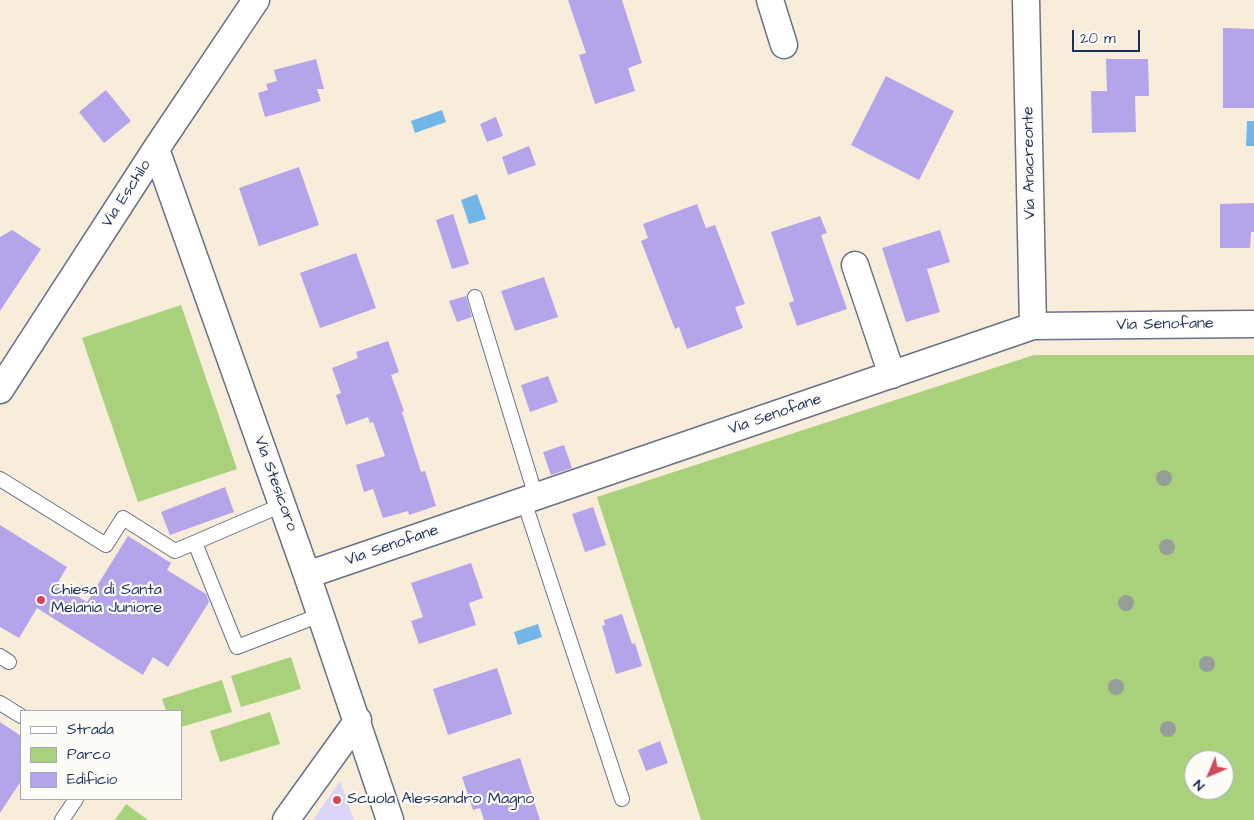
<!DOCTYPE html>
<html>
<head>
<meta charset="utf-8">
<style>
  body { margin:0 }
  #map { position:relative; width:1254px; height:820px; overflow:hidden; background:#f8ecda; font-family:"Architects Daughter",sans-serif }
  canvas { display:block }
  .legend { position:absolute; left:20px; top:710px; width:162px; height:90px; box-sizing:border-box; background:#fdfcf7; border:1px solid #a3aaba; margin:0; padding:6px 9px; list-style:none; font-size:15px; color:#1b2f5e }
  .legend li { display:flex; align-items:center; gap:10px; height:25px }
  .legend b { width:25px; border:1px solid #a3aaba }
  .north { position:absolute; left:1184px; top:750px; width:50px; height:50px; box-sizing:border-box; background:#fdfcf7; border:1px solid #a3aaba; border-radius:50%; rotate:225deg; font-size:14px; font-weight:700; line-height:20px; text-align:center; color:#1b2f5e }
  .north::after { content:''; display:block; margin:auto; width:18px; height:22px; background:#d1495b; clip-path:polygon(50% 0,100% 100%,50% 72%,0 100%) }
  .scale { position:absolute; left:1072px; top:30px; width:68px; height:22px; box-sizing:border-box; border:2px solid #1b2f5e; border-top:0; padding-left:6px; font-size:15px; line-height:18px; white-space:nowrap; color:#1b2f5e; -webkit-text-stroke:4px #fdfcf7; paint-order:stroke }
</style>
</head>
<body>
<div id="map">
<canvas width="1254" height="820"></canvas>
<ul class="legend">
<li><b style="height:6px;background:#fff"></b>Strada</li>
<li><b style="height:14px;background:#a9d07a"></b>Parco</li>
<li><b style="height:14px;background:#b4a4e9"></b>Edificio</li>
</ul>
<div class="north">N</div>
<div class="scale">20 m</div>
</div>
<script>
const c = document.querySelector('canvas').getContext('2d');
c.lineJoin = 'round';
function paint(path, color) {
  c.fillStyle = color;
  c.fill(path, 'evenodd');
}
function strokePath(path, color, width, dash) {
  c.strokeStyle = color;
  c.lineWidth = width;
  c.lineCap = dash ? 'butt' : 'round';
  c.setLineDash(dash || []);
  c.stroke(path);
}
function label(font, color, halo, rows, align = 'center') {
  c.font = font + ' "Architects Daughter",sans-serif';
  c.lineWidth = 4.5;
  c.setLineDash([]);
  c.textBaseline = 'middle';
  c.strokeStyle = halo;
  c.fillStyle = color;
  for (const [text, x, y, turn = 0] of rows) {
    c.save();
    c.translate(x, y);
    c.rotate((+turn || 0) * Math.PI / 180);
    c.textAlign = isNaN(turn) ? turn : align;
    if (halo) c.strokeText(text, 0, 0);
    c.fillText(text, 0, 0);
    c.restore();
  }
}
paint(new Path2D(`
  M 340,781 L 354,820 L 313,820 Z`), '#ddd5f6');
paint(new Path2D(`
  M 181,305 L 237,469 L 138,502 L 82,338 Z
  M 1034,355 L 1254,355 L 1254,820 L 701,820 L 597,497 ZM 1194,760 L 1224,760 L 1224,790 L 1194,790 Z
  M 291,657 L 301,689 L 241,707 L 231,676 Z
  M 222,680 L 232,712 L 181,727 L 181,711 L 166,711 L 162,699 Z
  M 270,712 L 280,744 L 220,762 L 210,731 Z
  M 126,804 L 148,820 L 115,820 Z`), '#a9d07a');
paint(new Path2D(`
  M 442,110 L 446,122 L 415,133 L 411,121 Z
  M 1247,121 L 1254,121 L 1254,146 L 1246,146 Z
  M 477,194 L 486,219 L 469,224 L 461,200 Z
  M 538,624 L 542,637 L 518,645 L 514,632 Z`), '#72b6e8');
paint(new Path2D(`
  M 568,0 L 622,0 L 642,63 L 628,68 L 635,91 L 595,104 L 579,55 L 586,53 Z
  M 1223,28 L 1254,29 L 1254,108 L 1223,108 Z
  M 316,59 L 324,89 L 317,89 L 321,101 L 265,117 L 258,93 L 268,90 L 266,84 L 277,81 L 274,70 Z
  M 1106,59 L 1148,59 L 1149,96 L 1135,96 L 1136,132 L 1092,133 L 1091,91 L 1107,91 Z
  M 886,76 L 954,111 L 919,180 L 851,145 Z
  M 106,90 L 131,121 L 104,143 L 79,112 Z
  M 496,117 L 503,136 L 487,142 L 480,124 Z
  M 529,146 L 536,165 L 508,175 L 502,157 Z
  M 299,167 L 319,225 L 259,246 L 239,188 Z
  M 1254,203 L 1254,232 L 1251,232 L 1250,248 L 1220,248 L 1220,204 Z
  M 697,204 L 706,228 L 715,225 L 745,304 L 735,307 L 743,328 L 687,349 L 679,327 L 675,329 L 641,241 L 648,238 L 643,224 Z
  M 453,214 L 469,264 L 452,269 L 436,220 Z
  M 820,216 L 827,233 L 821,235 L 847,309 L 797,326 L 789,303 L 794,301 L 771,232 Z
  M 12,230 L 41,249 L 0,311 L 0,237 Z
  M 940,230 L 950,262 L 927,269 L 940,312 L 906,322 L 882,248 Z
  M 356,253 L 376,308 L 320,328 L 300,273 Z
  M 544,277 L 558,317 L 515,331 L 501,291 Z
  M 466,296 L 472,317 L 457,322 L 449,301 Z
  M 388,341 L 399,372 L 391,375 L 404,411 L 402,412 L 421,472 L 425,471 L 436,506 L 409,515 L 408,511 L 383,518 L 373,489 L 364,492 L 356,465 L 385,456 L 373,422 L 370,423 L 368,417 L 346,425 L 336,395 L 341,393 L 332,368 L 358,358 L 356,352 Z
  M 548,376 L 558,402 L 530,412 L 521,385 Z
  M 564,445 L 572,468 L 551,475 L 543,452 Z
  M 225,487 L 234,512 L 170,535 L 161,512 Z
  M 593,507 L 606,545 L 585,552 L 572,514 Z
  M 0,525 L 67,567 L 57,584 L 87,602 L 128,536 L 171,563 L 167,570 L 206,594 L 209,602 L 168,667 L 153,657 L 143,675 L 37,608 L 19,638 L 0,627 Z
  M 471,563 L 483,598 L 469,603 L 476,625 L 419,644 L 411,621 L 423,617 L 411,583 Z
  M 622,614 L 632,644 L 635,643 L 642,666 L 616,674 L 602,626 L 605,625 L 604,620 Z
  M 497,668 L 512,714 L 448,735 L 433,689 Z
  M 0,722 L 21,736 L 21,781 L 0,813 Z
  M 660,741 L 668,763 L 646,771 L 638,750 Z
  M 520,758 L 540,820 L 484,820 L 480,808 L 473,810 L 462,777 Z`), '#b4a4e9');
const service = new Path2D(`
  M 475,297 L 536,497
  M 0,479 L 106,545 L 123,518 L 175,551 L 282,505
  M 524,501 L 622,799
  M 195,543 L 237,647 L 320,615
  M 0,656 L 9,662
  M 0,703 L 21,716
  M 62,820 L 76,799`);
const minor = new Path2D(`
  M 770,0 L 784,45
  M 1026,0 L 1033,326
  M 156,149 L 307,575 L 390,820
  M 855,265 L 892,375
  M 0,390 L 156,149 L 256,0
  M 307,575 L 1033,326 L 1254,324
  M 286,820 L 358,720`);
strokePath(service, '#687189', 16);
strokePath(minor, '#687189', 29);
strokePath(service, '#fff', 14);
strokePath(minor, '#fff', 26);
c.fillStyle = '#969e9a';
for (const [x, y] of [
  [1164,478],
  [1167,547],
  [1126,603],
  [1207,664],
  [1116,687],
  [1168,729]
]) {
  c.beginPath();
  c.arc(x, y, 8, 0, 2 * Math.PI);
  c.fill();
}
for (const [x, y, r, color] of [
  [41,600,5,"#d1495b"],
  [337,800,5,"#d1495b"]
]) {
  const dot = new Path2D();
  dot.arc(x, y, r, 0, 2 * Math.PI);
  c.fillStyle = color;
  c.fill(dot);
  strokePath(dot, '#fdfcf7', 2);
}
label('16px', '#1b2f5e', '#fdfcf7', [
  ["Via Anacreonte",1030,163,-91],
  ["Via Eschilo",127,194,-57],
  ["Via Senofane",1165,325,-1],
  ["Via Senofane",775,415,-19],
  ["Via Stesicoro",275,484,70],
  ["Via Senofane",392,546,-19]
]);
label('16px', '#1b2f5e', '#fdfcf7', [
  ["Chiesa di Santa",51,591],
  ["Melania Juniore",51,609],
  ["Scuola Alessandro Magno",347,800]
], 'left');
</script>
</body>
</html>
